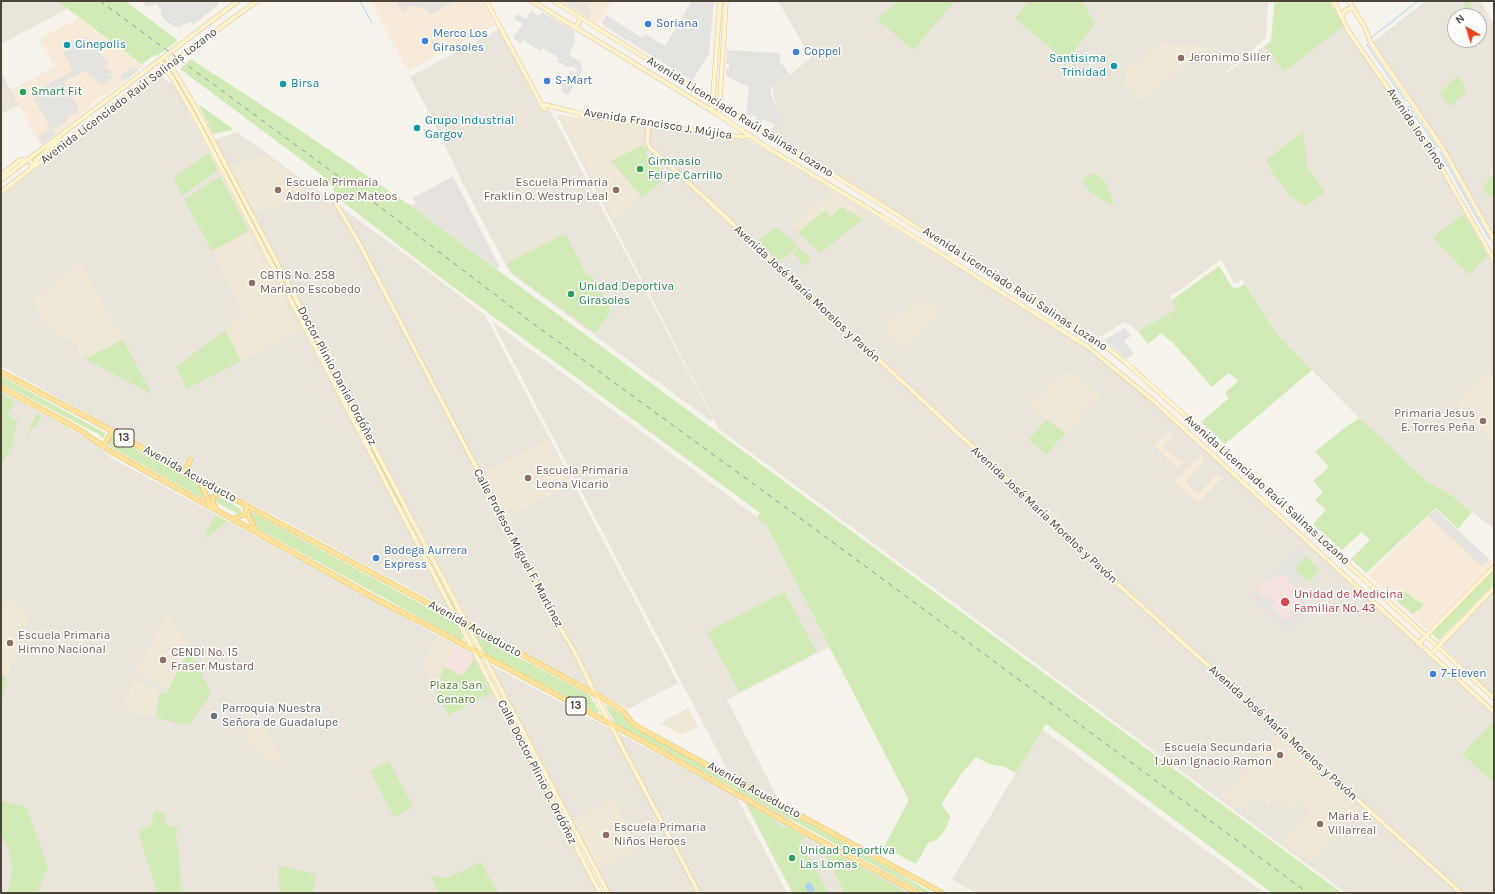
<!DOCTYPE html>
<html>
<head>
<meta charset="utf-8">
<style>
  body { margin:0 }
  #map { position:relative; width:1495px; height:894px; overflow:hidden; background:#f6f3ec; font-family:Karla,sans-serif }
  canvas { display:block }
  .frame { position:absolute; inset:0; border:2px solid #4b4439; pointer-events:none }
  .north { position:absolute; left:1447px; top:8px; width:40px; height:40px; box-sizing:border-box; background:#fff; border:1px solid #b7b4b0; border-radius:50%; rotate:322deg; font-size:11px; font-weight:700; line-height:16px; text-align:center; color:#4b4439 }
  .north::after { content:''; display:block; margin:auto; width:14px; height:18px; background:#fc3f1d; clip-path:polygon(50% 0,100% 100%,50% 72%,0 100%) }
</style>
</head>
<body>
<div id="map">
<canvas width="1495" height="894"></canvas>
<div class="frame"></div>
<div class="north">N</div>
</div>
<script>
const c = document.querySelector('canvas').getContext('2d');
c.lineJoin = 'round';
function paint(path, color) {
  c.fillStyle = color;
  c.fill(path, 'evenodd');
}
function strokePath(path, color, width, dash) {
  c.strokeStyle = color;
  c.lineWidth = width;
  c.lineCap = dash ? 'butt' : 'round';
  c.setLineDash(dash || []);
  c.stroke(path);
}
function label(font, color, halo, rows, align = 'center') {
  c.font = font + ' Karla,sans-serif';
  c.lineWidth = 3;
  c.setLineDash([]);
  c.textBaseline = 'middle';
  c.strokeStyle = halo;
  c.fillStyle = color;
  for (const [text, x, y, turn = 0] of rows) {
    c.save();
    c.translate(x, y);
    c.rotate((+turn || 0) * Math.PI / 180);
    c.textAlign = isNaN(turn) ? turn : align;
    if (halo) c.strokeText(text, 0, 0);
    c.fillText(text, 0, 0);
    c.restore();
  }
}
paint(new Path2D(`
  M 1,1 L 57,1 L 67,9 L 1,44 Z
  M 561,1 L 585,1 L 592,15 L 589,19 Z
  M 778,1 L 1268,1 L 1266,38 L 1216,80 L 1271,41 L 1274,1 L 1330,1 L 1351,38 L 1426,146 L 1494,265 L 1494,529 L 1450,494 L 1427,482 L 1353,412 L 1276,333 L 1242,279 L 1237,283 L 1234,283 L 1221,259 L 1182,289 L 1170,296 L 1176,310 L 1138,331 L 1125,322 L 1099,337 L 1016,288 L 842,180 L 770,131 L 780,119 L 773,94 L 773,87 L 811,58 Z
  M 1426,1 L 1480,1 L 1494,24 L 1494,236 L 1440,140 L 1373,42 ZM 1455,16 L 1479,16 L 1479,40 L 1455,40 Z
  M 499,29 L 542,112 L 548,109 L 550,110 L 713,419 L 711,421 L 510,273 L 463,184 L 433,120 L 410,77 Z
  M 1,72 L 19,105 L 1,114 L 1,116 Z
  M 159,75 L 174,85 L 450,610 L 273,515 L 220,488 L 1,366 L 1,196 Z
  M 557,115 L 749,140 L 1070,335 L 1117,369 L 1494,710 L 1494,893 L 1346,893 L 719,429 Z
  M 237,132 L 401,251 L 485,315 L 678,683 L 628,709 L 469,622 L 215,140 Z
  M 492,321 L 765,523 L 829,647 L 727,700 L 800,841 L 807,836 L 911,893 L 792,893 Z
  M 1,390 L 93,442 L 110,457 L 474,655 L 598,893 L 1,893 Z
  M 1494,592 L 1494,697 L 1442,645 Z
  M 491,665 L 736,796 L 787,893 L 610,893 Z
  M 1042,729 L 1138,800 L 1264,893 L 977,893 L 952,880 Z`), '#eae5da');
paint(new Path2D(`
  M 371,1 L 482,1 L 495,25 L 409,70 L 407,69 Z
  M 585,1 L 612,1 L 598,24 L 589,19 L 592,15 Z
  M 79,18 L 144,65 L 106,95 L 101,96 L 89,106 L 86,111 L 41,146 L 11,90 L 55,67 L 39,39 Z
  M 1169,431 L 1173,435 L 1163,446 L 1175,457 L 1184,461 L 1178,468 L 1155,446 Z
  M 1201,455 L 1203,458 L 1203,462 L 1186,480 L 1186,482 L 1196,492 L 1200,492 L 1215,476 L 1221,475 L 1224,476 L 1198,503 L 1175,482 Z
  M 1435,509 L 1494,564 L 1429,628 L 1425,628 L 1368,575 Z`), '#f7ead8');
paint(new Path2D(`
  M 453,176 L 499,266 L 497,269 L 411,206 L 416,203 L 413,198 Z`), '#e6e2dd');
paint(new Path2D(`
  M 1155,42 L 1211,47 L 1141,99 L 1124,86 L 1126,69 L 1158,47 Z
  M 560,115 L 643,126 L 641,146 L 611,161 L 641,198 L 614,220 L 559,116 Z
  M 268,156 L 289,173 L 320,196 L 254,212 L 229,165 Z
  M 832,193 L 867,216 L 820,253 L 791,225 Z
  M 249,231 L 300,330 L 241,361 L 225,330 L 244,314 L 212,251 Z
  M 81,263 L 123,340 L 85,359 L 75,353 L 79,346 L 57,334 L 44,323 L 33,300 Z
  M 919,299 L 941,312 L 904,350 L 882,329 Z
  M 1487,370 L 1494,377 L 1494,444 L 1454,403 Z
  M 1067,371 L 1101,395 L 1065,433 L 1030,407 Z
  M 547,440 L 549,441 L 570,483 L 569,485 L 509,517 L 507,516 L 485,474 L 485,472 Z
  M 8,599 L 31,612 L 7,679 L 1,673 L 1,611 Z
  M 167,613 L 189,648 L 169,688 L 136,672 Z
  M 436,637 L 452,645 L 436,692 L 428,674 L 428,672 L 422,663 Z
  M 133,680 L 160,691 L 153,717 L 123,710 Z
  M 688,708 L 698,727 L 681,735 L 660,723 Z
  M 261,721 L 285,765 L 280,768 L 239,734 Z
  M 1278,735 L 1361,809 L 1310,861 L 1280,840 L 1310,809 L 1299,800 L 1289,809 L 1284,798 L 1266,805 L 1263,796 L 1238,808 L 1221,796 Z
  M 612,801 L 615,802 L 638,847 L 637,849 L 600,868 L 598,867 L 574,822 L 575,820 Z`), '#efe8d6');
paint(new Path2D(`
  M 1277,569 L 1314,604 L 1289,630 L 1251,596 Z
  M 452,645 L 473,656 L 474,659 L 462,676 L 444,667 Z`), '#f6e3e0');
paint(new Path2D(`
  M 57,1 L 125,1 L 176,39 L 177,41 L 157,56 L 154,55 L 142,64 Z
  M 899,1 L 955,1 L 913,50 L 877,19 Z
  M 1029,1 L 1082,1 L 1095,24 L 1066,61 L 1015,18 Z
  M 1275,1 L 1329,1 L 1343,26 L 1284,72 L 1265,46 L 1271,41 Z
  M 1464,1 L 1470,1 L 1471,16 L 1463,16 Z
  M 191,59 L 303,132 L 411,206 L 1342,893 L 1272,893 L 1046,724 L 1016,773 L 1005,767 L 989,764 L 976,757 L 961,774 L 944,800 L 942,805 L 950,816 C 948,826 941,842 929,842 L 916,864 L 884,847 L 909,800 L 765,523 L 757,518 L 760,513 L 437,275 L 339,199 L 329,182 L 323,176 L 180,69 Z
  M 1458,75 L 1467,91 L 1450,107 L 1440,93 Z
  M 198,104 L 232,128 L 232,130 L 213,134 Z
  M 1303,132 L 1307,167 L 1325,192 L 1306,206 L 1291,197 L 1274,175 L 1266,160 Z
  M 641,146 L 643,146 L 647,151 L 645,153 L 651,160 L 653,159 L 668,177 L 642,197 L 611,161 Z
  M 209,153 L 218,170 L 182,196 L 173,178 Z
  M 1093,173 L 1104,180 L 1115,207 C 1104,200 1086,194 1083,180 Z
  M 1492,175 L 1494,177 L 1494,197 L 1493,197 L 1489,196 L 1483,187 Z
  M 220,176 L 249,231 L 212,251 L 184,200 Z
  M 841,207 L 863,219 L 820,253 L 798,232 L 826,210 L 831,217 Z
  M 1464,214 L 1487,256 L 1469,275 L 1433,238 L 1434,236 Z
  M 776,227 L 798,246 L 780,261 L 758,241 Z
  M 562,235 L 566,235 L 587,276 L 593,277 L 611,310 L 610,313 L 595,333 L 512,273 L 507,265 L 507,263 Z
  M 799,248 L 812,259 L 804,266 L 793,253 Z
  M 1219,266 L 1232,287 L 1238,288 L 1245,284 L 1276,333 L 1312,370 L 1225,444 L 1201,422 L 1229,398 L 1225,393 L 1238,381 L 1229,373 L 1212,387 L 1173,343 L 1161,333 L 1148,344 L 1138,331 L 1176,310 L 1172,300 Z
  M 225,330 L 241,361 L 187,389 L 176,367 Z
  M 310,331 L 402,505 L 402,507 L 400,506 L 309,332 Z
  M 123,340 L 152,394 L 85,359 Z
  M 1,376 L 105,433 L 104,437 L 102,438 L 98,434 L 1,383 Z
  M 1,393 L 15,401 L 7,415 L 18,421 L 15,429 L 13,443 L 1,467 Z
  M 39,414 L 42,416 L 36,428 L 33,426 L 28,436 L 27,433 L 36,416 Z
  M 1360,418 L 1427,482 L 1450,494 L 1472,512 L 1458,529 L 1436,508 L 1366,573 L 1351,559 L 1370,540 L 1362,532 L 1342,550 L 1313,524 L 1326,510 L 1315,500 L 1323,492 L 1313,481 L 1329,467 L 1315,452 L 1344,428 Z
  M 1047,420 L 1065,433 L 1046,455 L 1029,439 Z
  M 112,436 L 200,484 L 204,498 L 202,498 L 111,447 L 108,443 Z
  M 216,497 L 219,497 L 241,509 L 241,513 L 238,514 L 216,502 L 215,499 Z
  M 251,512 L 456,623 L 464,639 L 461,640 L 256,528 L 249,513 Z
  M 404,512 L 458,614 L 458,615 L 457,615 Z
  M 216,515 L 227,521 L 207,538 L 205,534 Z
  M 1306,556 L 1320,570 L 1309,582 L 1294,569 Z
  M 1494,570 L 1494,584 L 1439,640 L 1431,633 Z
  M 784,592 L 817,652 L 739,692 L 707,632 Z
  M 1404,592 L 1406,592 L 1414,599 L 1424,604 L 1423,606 L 1413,614 L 1398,602 L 1399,598 Z
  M 473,633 L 589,695 L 600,712 L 598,713 L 486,654 Z
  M 189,648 L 211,693 L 189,725 L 156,718 L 160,693 L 166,694 Z
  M 474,659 L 491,693 L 449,715 L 436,692 L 444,667 L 462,676 Z
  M 1,673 L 7,679 L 1,703 Z
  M 606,705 L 622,714 L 630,725 L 636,729 L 902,875 L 931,893 L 925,893 L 615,723 L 605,706 Z
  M 1494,721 L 1494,783 L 1462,754 Z
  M 389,761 L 413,807 L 394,817 L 370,771 Z
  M 1,801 L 23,806 L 27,809 L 48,867 L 37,893 L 7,893 L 11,878 L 12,865 L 9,850 L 1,834 Z
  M 746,803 L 772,818 L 777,824 L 783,827 L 789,827 L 806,837 L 800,841 L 828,893 L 793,893 Z
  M 154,811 L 166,814 L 164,824 L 178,828 C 177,834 173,840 178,845 L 182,893 L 158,893 L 139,835 L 140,830 L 151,826 Z
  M 821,845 L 907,893 L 845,893 L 820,846 Z
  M 481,862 L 498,893 L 439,893 L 430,876 L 447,878 Z
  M 280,866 L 315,874 L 316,877 L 313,893 L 280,893 L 278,868 Z`), '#d2eab5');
paint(new Path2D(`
  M 143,1 L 218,1 L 218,5 L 193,25 L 191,22 L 182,25 L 180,28 L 173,26 L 166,21 L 160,14 L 162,12 L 157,4 L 146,7 Z
  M 396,1 L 455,1 L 429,15 L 426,9 L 408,5 L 406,10 L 402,12 Z
  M 692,1 L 714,1 L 709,54 L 692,81 L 601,24 L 606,15 L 642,38 L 645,34 L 665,46 Z
  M 531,11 L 539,16 L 542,12 L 573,30 L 574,34 L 575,43 L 569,54 L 580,62 L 583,70 L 568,95 L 561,91 L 563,87 L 560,85 L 570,70 L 575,74 L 577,69 L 571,66 L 569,68 L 557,61 L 559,58 L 543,48 L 540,51 L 523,40 L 520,43 L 513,38 L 523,24 L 514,19 L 517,14 L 526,19 Z
  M 85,37 L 103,50 L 100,55 L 108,61 L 104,67 L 113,73 L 110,75 L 113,76 L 102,85 L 84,71 L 63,82 L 78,107 L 78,112 L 74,115 L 72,113 L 68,116 L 69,119 L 55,130 L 53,127 L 50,128 L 31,93 L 73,71 L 63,52 L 72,48 L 71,45 Z
  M 727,50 L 780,53 L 780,61 L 789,74 L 771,88 L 771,94 L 781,119 L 776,125 L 763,119 L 761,123 L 756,120 L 757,117 L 753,115 L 751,117 L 746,113 L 749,87 L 726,76 L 726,69 L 729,69 L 729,64 L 726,64 Z
  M 133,66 L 139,70 L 125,81 L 119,77 Z
  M 52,128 L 56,134 L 43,144 L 39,137 L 40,136 Z
  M 784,260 L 787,264 L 790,265 L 797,260 L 802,267 L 794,274 L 781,262 Z
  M 1125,328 L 1131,336 L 1124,341 L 1134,354 L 1127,359 L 1104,340 Z
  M 1435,509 L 1489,559 L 1482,566 L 1428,516 Z
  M 1300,545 L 1303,548 L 1302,553 L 1306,556 L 1294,569 L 1304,578 L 1296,587 L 1280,573 L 1273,580 L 1269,577 Z
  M 1256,590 L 1263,597 L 1265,596 L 1267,598 L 1268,597 L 1274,603 L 1271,607 L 1286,621 L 1291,616 L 1289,613 L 1306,596 L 1314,604 L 1289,630 L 1251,596 Z`), '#e5e3e0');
paint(new Path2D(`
  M 807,883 L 811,883 L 815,890 L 809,893 L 805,886 Z`), '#a9d4f2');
strokePath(new Path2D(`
  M 360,1 L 372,23
  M 1372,37 L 1418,1
  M 1367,44 L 1367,45 L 1405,101
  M 1408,106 L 1437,147
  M 1440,152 L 1489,239
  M 1493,244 L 1494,247`), '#a9d4f2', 1);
const secondary = new Path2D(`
  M 486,1 L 544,109
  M 532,1 L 719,115 L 771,150 L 881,216 L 1088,347 L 1156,403 L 1494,712
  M 554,1 L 898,215 L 979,267 L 1016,288 L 1104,345 L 1125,362 L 1182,413 L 1494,698
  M 1334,1 L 1347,29 L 1433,153 L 1494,260
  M 1349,1 L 1364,26 L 1372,45 L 1442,147 L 1494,240
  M 1341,17 L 1346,10 L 1353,8
  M 575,28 L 581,18
  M 165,56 L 193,103 L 608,893
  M 160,60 L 173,79 L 198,123 L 600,893
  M 541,104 L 575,112 L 587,116 L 743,137 L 750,135
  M 712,110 L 720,1
  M 719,115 L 726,1
  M 649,124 L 647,141 L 650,148 L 677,172 L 1047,516 L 1112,579 L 1461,893
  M 36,165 L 35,162 L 36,160 L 57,142 L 60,137
  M 1,175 L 20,160 L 30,161 L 32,164 L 32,168
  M 1,180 L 238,1
  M 1,192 L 126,96 L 257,1
  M 336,204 L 358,241 L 559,626 L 573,649 L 610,724 L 699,893
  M 1418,644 L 1494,567
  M 1430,655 L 1494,588`);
const primary = new Path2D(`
  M 1,372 L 105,427 L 182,471 L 413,595 L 602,698 L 623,711 L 632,723 L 643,730 L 942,893
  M 1,387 L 80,430 L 110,451 L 378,600 L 427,625 L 637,738 L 813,837 L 918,893
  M 104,446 L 112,431
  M 182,471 L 188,466 L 190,460
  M 200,481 L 210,505
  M 246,505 L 246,511 L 256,531
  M 216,509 L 213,503 L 213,497 L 216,495 L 224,493
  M 233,519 L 244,515 L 246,511`);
strokePath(secondary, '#d6c79b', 5);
strokePath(primary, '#e6c16a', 5.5);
strokePath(secondary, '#fff3cd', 4);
strokePath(primary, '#ffe39c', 4.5);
strokePath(new Path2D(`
  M 100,1 L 388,213 L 531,322 L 766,493 L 1308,893`), '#9a9a9a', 1, [5, 5]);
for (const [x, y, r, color] of [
  [648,24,4,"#3f7fe0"],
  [425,41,4,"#3f7fe0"],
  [67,45,4,"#0f9aa8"],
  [796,52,4,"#3f7fe0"],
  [1181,58,4,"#8d6e63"],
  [1114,66,4,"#0f9aa8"],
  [547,81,4,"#3f7fe0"],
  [283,84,4,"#0f9aa8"],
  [23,92,4,"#2e9e5b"],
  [417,128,4,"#0f9aa8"],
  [640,169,4,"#2e9e5b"],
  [278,190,4,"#8d6e63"],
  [616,190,4,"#8d6e63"],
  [252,283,4,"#8d6e63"],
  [571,294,4,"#2e9e5b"],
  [1483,421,4,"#8d6e63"],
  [528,478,4,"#8d6e63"],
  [376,558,4,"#3f7fe0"],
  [1285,602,5,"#e0444e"],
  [10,643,4,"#8d6e63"],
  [163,660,4,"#8d6e63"],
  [1433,674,4,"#3f7fe0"],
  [214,716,4,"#6b7280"],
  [1280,755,4,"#8d6e63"],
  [1320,824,4,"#8d6e63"],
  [606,835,4,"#8d6e63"],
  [792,858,4,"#2e9e5b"]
]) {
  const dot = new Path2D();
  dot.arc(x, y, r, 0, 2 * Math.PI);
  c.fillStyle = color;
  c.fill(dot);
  strokePath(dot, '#fff', 1.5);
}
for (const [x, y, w] of [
  [124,438,20],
  [576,706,20]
]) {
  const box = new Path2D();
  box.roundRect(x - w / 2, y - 9, w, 18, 3);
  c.fillStyle = '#fff';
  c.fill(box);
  strokePath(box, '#4b4439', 1);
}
label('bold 11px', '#4b4439', null, [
  ["13",124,438],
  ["13",576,706]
]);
label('12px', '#366cbe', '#fff', [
  ["Soriana",656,24],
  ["Merco Los",433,34],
  ["Girasoles",433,48],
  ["Coppel",804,52],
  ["S-Mart",555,81],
  ["Bodega Aurrera",384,551],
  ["Express",384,565],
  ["7-Eleven",1441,674]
], 'left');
label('12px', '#0d838f', '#fff', [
  ["Cinepolis",75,45],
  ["Santisima",1106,59,"right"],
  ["Trinidad",1106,73,"right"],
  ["Birsa",291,84],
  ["Grupo Industrial",425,121],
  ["Gargov",425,135]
], 'left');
label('12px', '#785e54', '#fff', [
  ["Jeronimo Siller",1189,58],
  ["Escuela Primaria",286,183],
  ["Adolfo Lopez Mateos",286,197],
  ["Escuela Primaria",608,183,"right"],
  ["Fraklin O. Westrup Leal",608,197,"right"],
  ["CBTIS No. 258",260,276],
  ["Mariano Escobedo",260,290],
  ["Primaria Jesus",1475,414,"right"],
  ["E. Torres Peña",1475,428,"right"],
  ["Escuela Primaria",536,471],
  ["Leona Vicario",536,485],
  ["Escuela Primaria",18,636],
  ["Himno Nacional",18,650],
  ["CENDI No. 15",171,653],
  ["Fraser Mustard",171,667],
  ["Escuela Secundaria",1272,748,"right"],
  ["1 Juan Ignacio Ramon",1272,762,"right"],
  ["Maria E.",1328,817],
  ["Villarreal",1328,831],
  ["Escuela Primaria",614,828],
  ["Niños Heroes",614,842]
], 'left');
label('12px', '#27864d', '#fff', [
  ["Smart Fit",31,92],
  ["Gimnasio",648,162],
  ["Felipe Carrillo",648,176],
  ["Unidad Deportiva",579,287],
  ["Girasoles",579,301],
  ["Unidad Deportiva",800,851],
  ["Las Lomas",800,865]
], 'left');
label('12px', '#4b4439', '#fff', [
  ["Avenida Licenciado Raúl Salinas Lozano",129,96,-37],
  ["Avenida Licenciado Raúl Salinas Lozano",740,117,32],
  ["Avenida Francisco J. Mújica",658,124,9],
  ["Avenida los Pinos",1416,129,56],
  ["Avenida Licenciado Raúl Salinas Lozano",1015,289,33],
  ["Avenida José María Morelos y Pavón",807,294,43],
  ["Doctor Plinio Daniel Ordóñez",337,376,62],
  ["Avenida Acueducto",190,474,29],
  ["Avenida Licenciado Raúl Salinas Lozano",1267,490,42],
  ["Avenida José María Morelos y Pavón",1044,515,43],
  ["Calle Profesor Miguel F. Martínez",518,548,62],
  ["Avenida Acueducto",475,629,29],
  ["Avenida José María Morelos y Pavón",1283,733,42],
  ["Calle Doctor Plinio D. Ordóñez",537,772,63],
  ["Avenida Acueducto",754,790,29]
]);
label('12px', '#be3a42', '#fff', [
  ["Unidad de Medicina",1294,595],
  ["Familiar No. 43",1294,609]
], 'left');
label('12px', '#4a7f2a', '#fff', [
  ["Plaza San",456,686],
  ["Genaro",456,700]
]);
label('12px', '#5b616d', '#fff', [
  ["Parroquia Nuestra",222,709],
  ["Señora de Guadalupe",222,723]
], 'left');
</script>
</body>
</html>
